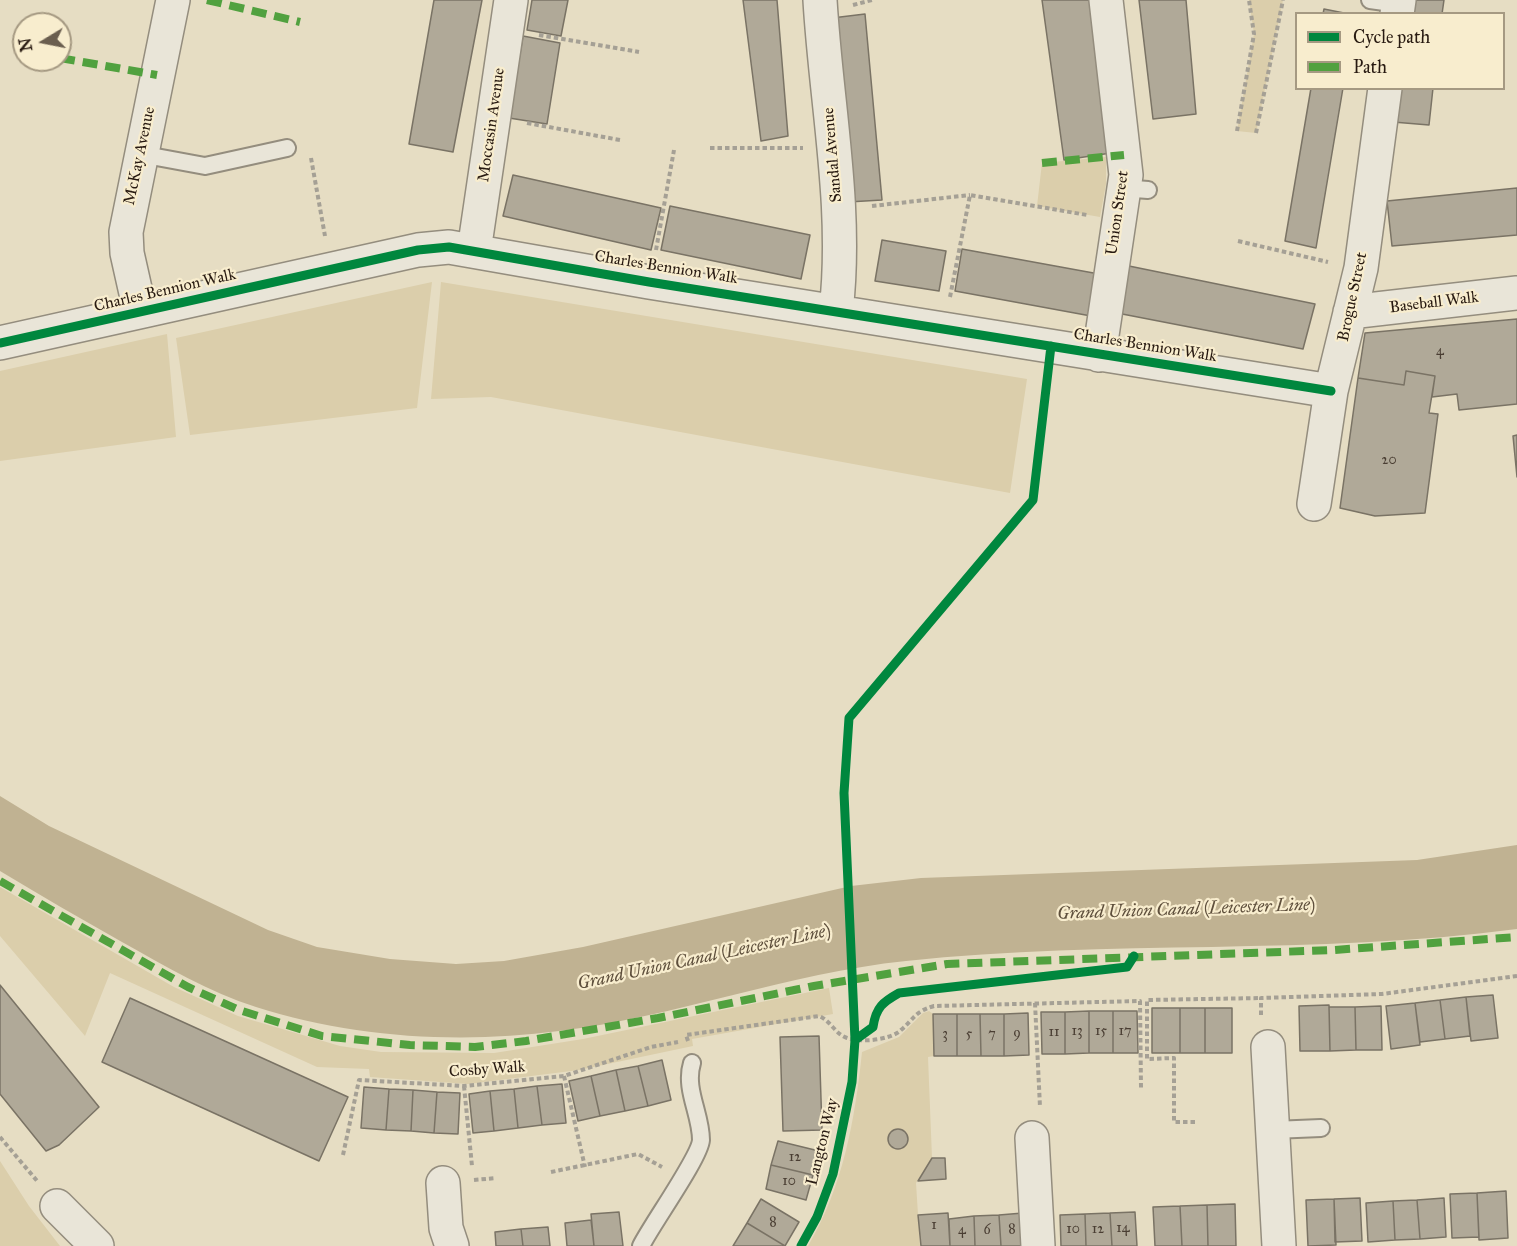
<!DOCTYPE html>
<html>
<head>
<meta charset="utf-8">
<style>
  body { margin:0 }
  #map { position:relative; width:1517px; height:1246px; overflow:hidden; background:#e6ddc3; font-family:"IM FELL Great Primer",serif }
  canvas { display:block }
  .legend { position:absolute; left:1295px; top:12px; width:210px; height:78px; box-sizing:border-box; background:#f8edce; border:2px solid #a59982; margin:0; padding:8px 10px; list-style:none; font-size:18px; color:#281a11 }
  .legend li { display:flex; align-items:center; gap:12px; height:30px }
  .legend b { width:30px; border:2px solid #a59982 }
  .north { position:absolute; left:12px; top:12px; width:60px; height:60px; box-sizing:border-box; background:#f8edce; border:2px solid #a59982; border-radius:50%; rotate:260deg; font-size:16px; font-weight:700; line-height:24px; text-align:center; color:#281a11 }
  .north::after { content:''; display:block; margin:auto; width:21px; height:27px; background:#6a5e4f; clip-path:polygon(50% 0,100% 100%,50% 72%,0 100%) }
</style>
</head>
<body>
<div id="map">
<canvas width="1517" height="1246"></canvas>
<ul class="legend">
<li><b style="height:8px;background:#00873e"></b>Cycle path</li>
<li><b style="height:8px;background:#51a13f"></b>Path</li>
</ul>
<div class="north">N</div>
</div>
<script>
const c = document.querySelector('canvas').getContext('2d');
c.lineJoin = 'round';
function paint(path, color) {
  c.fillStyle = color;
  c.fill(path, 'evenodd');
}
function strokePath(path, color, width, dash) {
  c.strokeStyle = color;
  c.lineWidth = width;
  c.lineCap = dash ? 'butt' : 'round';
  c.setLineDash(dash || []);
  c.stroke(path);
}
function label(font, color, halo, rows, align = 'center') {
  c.font = font + ' "IM FELL Great Primer",serif';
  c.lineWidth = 4.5;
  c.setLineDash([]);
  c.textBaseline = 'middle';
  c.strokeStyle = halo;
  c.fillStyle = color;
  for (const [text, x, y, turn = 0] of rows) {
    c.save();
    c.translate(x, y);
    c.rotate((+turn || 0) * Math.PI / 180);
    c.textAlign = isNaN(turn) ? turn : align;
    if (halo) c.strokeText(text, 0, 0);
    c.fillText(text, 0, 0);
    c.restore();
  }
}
paint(new Path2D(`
  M 1249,0 L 1283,0 L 1256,133 L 1237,131 L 1254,34 Z
  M 1106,157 L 1106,184 L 1100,217 L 1037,206 L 1042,163 Z
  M 432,282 L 417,408 L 190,435 L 176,338 Z
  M 441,282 L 1027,379 L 1010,493 L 491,397 L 431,399 Z
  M 167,334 L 176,437 L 0,461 L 0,371 Z
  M 0,887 L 174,987 L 238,1016 L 340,1046 L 381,1052 L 494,1053 L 583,1039 L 829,988 L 833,1014 L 692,1039 L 693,1046 L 579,1070 L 468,1084 L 370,1077 L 369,1069 L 317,1067 L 110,973 L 85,1036 L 0,936 Z
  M 929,1011 L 933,1014 L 934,1056 L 928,1057 L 932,1158 L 916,1183 L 920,1246 L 808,1246 C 843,1187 855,1120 862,1052 L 899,1037 L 923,1013 Z
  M 0,1161 L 29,1206 L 60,1246 L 0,1246 Z`), '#dbceab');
paint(new Path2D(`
  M 0,796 L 49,826 L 268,930 L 317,947 L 390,959 L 456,964 L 504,961 L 583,947 L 851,886 L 921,878 L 1417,860 L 1517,845 L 1517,929 C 1315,956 1109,939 906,961 C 788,973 676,1017 559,1031 C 460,1044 352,1038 256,1007 C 209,992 165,966 122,942 C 81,919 40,895 0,871 Z`), '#c0b292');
const building = new Path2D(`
  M 434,0 L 482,0 L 453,152 L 409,144 Z
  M 532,0 L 568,0 L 561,36 L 527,30 Z
  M 743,0 L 777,0 L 788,136 L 761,141 Z
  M 1042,0 L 1091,0 L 1111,153 L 1064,160 Z
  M 1139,0 L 1186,0 L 1196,114 L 1153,119 Z
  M 1411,0 L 1444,0 L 1442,14 L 1409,14 Z
  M 1324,9 L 1349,14 L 1323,14 Z
  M 865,14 L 882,200 L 848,202 L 832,18 Z
  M 523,36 L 560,43 L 547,124 L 509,118 Z
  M 1311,88 L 1343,88 L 1316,248 L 1285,241 Z
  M 1398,88 L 1433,88 L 1429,125 L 1393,122 Z
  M 513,175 L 661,208 L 651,250 L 503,216 Z
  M 1517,188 L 1517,235 L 1392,246 L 1387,201 Z
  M 670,206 L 810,235 L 801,279 L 661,250 Z
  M 882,240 L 946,251 L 939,291 L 875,281 Z
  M 962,249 L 1099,274 L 1091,316 L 955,291 Z
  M 1129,266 L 1315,304 L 1303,349 L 1117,313 Z
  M 1517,319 L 1517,404 L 1459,410 L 1457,394 L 1432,397 L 1435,376 L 1406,371 L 1404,385 L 1358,378 L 1365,333 Z
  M 1406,371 L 1435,376 L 1429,413 L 1438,414 L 1425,513 L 1375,516 L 1340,508 L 1358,378 L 1404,385 Z
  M 1517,435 L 1517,477 L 1513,436 Z
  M 0,985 L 99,1107 L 59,1145 L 46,1151 L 0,1094 Z
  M 1493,995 L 1498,1038 L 1471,1041 L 1466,997 Z
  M 1466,997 L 1470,1036 L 1445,1039 L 1440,1000 Z
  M 130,998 L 348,1097 L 319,1161 L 102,1062 Z
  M 1440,1000 L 1445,1039 L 1420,1042 L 1415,1003 Z
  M 1415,1003 L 1420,1045 L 1391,1049 L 1386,1006 Z
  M 1329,1005 L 1330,1051 L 1300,1051 L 1299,1006 Z
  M 1381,1006 L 1382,1050 L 1356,1050 L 1355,1007 Z
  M 1329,1007 L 1355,1007 L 1356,1050 L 1330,1051 Z
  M 1152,1008 L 1180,1008 L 1180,1053 L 1152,1053 Z
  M 1180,1008 L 1205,1008 L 1205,1053 L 1180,1053 Z
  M 1205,1008 L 1232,1008 L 1232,1053 L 1205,1053 Z
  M 1089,1011 L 1089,1053 L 1065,1054 L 1065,1012 Z
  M 1089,1011 L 1113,1011 L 1113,1053 L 1089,1053 Z
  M 1113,1011 L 1137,1011 L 1138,1053 L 1113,1053 Z
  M 1041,1012 L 1065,1012 L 1065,1054 L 1042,1054 Z
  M 1028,1013 L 1029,1055 L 1004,1056 L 1004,1014 Z
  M 933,1014 L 957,1014 L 957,1056 L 934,1056 Z
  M 957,1014 L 980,1014 L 981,1056 L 957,1056 Z
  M 980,1014 L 1004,1014 L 1004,1056 L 981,1056 Z
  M 819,1036 L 822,1130 L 783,1131 L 780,1037 Z
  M 662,1060 L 671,1100 L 648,1106 L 638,1066 Z
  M 638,1066 L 648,1106 L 625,1111 L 616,1070 Z
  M 616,1070 L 625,1111 L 600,1116 L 591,1076 Z
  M 591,1076 L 600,1116 L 578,1121 L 569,1081 Z
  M 562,1084 L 566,1123 L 542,1125 L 537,1086 Z
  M 537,1086 L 542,1125 L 518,1128 L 514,1089 Z
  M 364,1087 L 389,1089 L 386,1130 L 361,1128 Z
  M 389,1089 L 413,1090 L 411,1131 L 386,1130 Z
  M 514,1089 L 518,1128 L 494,1131 L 490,1091 Z
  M 413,1090 L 437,1092 L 434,1133 L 411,1131 Z
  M 490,1091 L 494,1131 L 473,1133 L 469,1094 Z
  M 437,1092 L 460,1093 L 458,1134 L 434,1133 Z
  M888 1139a10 10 0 1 1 20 0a10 10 0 1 1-20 0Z
  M 778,1141 L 819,1151 L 813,1175 L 771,1165 Z
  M 932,1158 L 945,1158 L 946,1179 L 918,1181 Z
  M 771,1165 L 813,1175 L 806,1200 L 766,1189 Z
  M 1506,1191 L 1508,1238 L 1479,1240 L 1477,1193 Z
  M 1477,1193 L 1479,1237 L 1452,1238 L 1450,1194 Z
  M 1360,1198 L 1362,1241 L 1335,1242 L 1334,1199 Z
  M 1444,1198 L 1446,1237 L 1420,1239 L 1417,1200 Z
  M 761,1199 L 799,1222 L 785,1246 L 747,1223 Z
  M 1334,1199 L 1336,1245 L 1308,1246 L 1306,1200 Z
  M 1417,1200 L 1420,1239 L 1395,1240 L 1393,1201 Z
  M 1393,1201 L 1395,1240 L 1368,1242 L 1366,1203 Z
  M 1235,1204 L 1236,1246 L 1208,1246 L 1207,1205 Z
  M 1207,1205 L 1208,1246 L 1182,1246 L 1180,1206 Z
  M 1180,1206 L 1182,1246 L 1155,1246 L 1153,1207 Z
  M 619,1212 L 623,1246 L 594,1246 L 591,1214 Z
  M 1135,1212 L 1137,1246 L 1112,1246 L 1110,1213 Z
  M 948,1213 L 950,1246 L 921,1246 L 918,1215 Z
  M 1023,1213 L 1025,1246 L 1001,1246 L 999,1215 Z
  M 1110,1213 L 1112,1246 L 1086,1246 L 1085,1214 Z
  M 1085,1214 L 1086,1246 L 1061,1246 L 1060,1215 Z
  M 999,1215 L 1001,1246 L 975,1246 L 974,1216 Z
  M 974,1216 L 975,1246 L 950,1246 L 949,1219 Z
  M 591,1220 L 594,1246 L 567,1246 L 565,1223 Z
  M 747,1223 L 785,1246 L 733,1246 Z
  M 548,1227 L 550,1246 L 523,1246 L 521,1229 Z
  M 521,1229 L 523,1246 L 496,1246 L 495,1232 Z`);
paint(building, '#b0a998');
strokePath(building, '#7a7365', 1.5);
const lane = new Path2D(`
  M 1370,0 L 1399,4
  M 140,154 L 205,166 L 287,148
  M 1122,188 L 1148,190
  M 1273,1130 L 1321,1128
  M 641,1246 C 652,1224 700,1157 701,1140 C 701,1114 684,1089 692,1063`);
const street = new Path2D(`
  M 820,0 C 826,103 848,208 836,311
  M 1397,14 L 1399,0
  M 474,251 L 511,0
  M 140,311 L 127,253 L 126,232 L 173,0
  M 1350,312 L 1517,293
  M 0,343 L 418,250 L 449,247 L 649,282 L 1331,391
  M 1099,355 L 1126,175 L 1106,0
  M 1314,504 L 1331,391 L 1361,268 L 1385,88
  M 1268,1047 L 1279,1246
  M 1032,1138 L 1038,1246
  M 443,1183 L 446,1228 L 452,1246
  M 57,1206 L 97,1246`);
strokePath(lane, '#948d7e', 20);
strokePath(street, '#948d7e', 36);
strokePath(new Path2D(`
  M 853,5 L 872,0
  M 539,35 L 639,52
  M 527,123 L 620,140
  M 1237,131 L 1254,34 L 1249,0
  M 1256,133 L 1283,0
  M 710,148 L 803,148
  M 311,158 L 325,236
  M 872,206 L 970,195
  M 1238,241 L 1328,262
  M 656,250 L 674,150
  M 950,297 L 970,195 L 1087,215
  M 1035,1003 L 1040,1107
  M 1261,1015 L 1261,998 L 1382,994 L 1517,976
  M 688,1041 L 686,1035 L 819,1016 C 831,1021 835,1034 847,1038 C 860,1043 891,1040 901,1030 C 915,1018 914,1012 934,1006 L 1140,1001 L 1141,1088
  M 564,1076 L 585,1167
  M 464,1086 L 472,1166
  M 1195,1122 L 1174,1122 L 1174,1058 L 1147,1059 L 1147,1000 L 1261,998
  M 0,1137 L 38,1182
  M 343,1155 L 359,1080 L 464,1086 L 564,1076 L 651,1047 L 678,1042
  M 551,1172 L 638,1154 L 662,1167
  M 474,1180 L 496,1178`), '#a5a095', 4, [4.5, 3]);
strokePath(lane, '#e9e5d8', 16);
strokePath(street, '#e9e5d8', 33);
strokePath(new Path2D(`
  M 207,0 L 300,22
  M 60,58 L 157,75
  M 1042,163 L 1124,155
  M 0,881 L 188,987 L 239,1010 L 322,1036 L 410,1045 L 475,1047 L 526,1041 L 658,1018 L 814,986 L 947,964 L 1334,950 L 1517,937`), '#51a13f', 8, [15, 8]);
strokePath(new Path2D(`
  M 0,343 L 418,250 L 449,247 L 649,282 L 1331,391
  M 855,1040 L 873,1027 C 876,1007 883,1002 899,993 L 1127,967 L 1134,956
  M 801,1246 L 817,1217 L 833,1174 L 852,1082 L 855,1040 L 844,793 L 849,718 L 1033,500 L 1051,346`), '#00873e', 9);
label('14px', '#4a3e33', null, [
  ["4",1440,352],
  ["20",1389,461],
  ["13",1077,1032],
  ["15",1101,1032],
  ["17",1125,1032],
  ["11",1054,1033],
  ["9",1017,1034],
  ["3",945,1035],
  ["5",969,1035],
  ["7",992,1035],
  ["12",795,1158],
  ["10",789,1182],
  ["8",773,1223],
  ["1",934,1226],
  ["14",1123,1229],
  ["8",1012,1230],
  ["10",1073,1230],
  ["12",1098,1230],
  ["4",962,1231],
  ["6",987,1231]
]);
label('16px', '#281a11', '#f8edce', [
  ["Moccasin Avenue",492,125,-82],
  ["Sandal Avenue",833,155,-95],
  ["McKay Avenue",140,156,-78],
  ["Union Street",1118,213,-82],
  ["Charles Bennion Walk",666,268,9],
  ["Charles Bennion Walk",165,291,-13],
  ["Brogue Street",1353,297,-78],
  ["Baseball Walk",1434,303,-7],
  ["Charles Bennion Walk",1145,346,9],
  ["Cosby Walk",487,1070,-4],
  ["Langton Way",823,1142,-76]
]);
label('italic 18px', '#5e4f3c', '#f8edce', [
  ["Grand Union Canal (Leicester Line)",1186,910,-2],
  ["Grand Union Canal (Leicester Line)",704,958,-12]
]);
</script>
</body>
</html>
